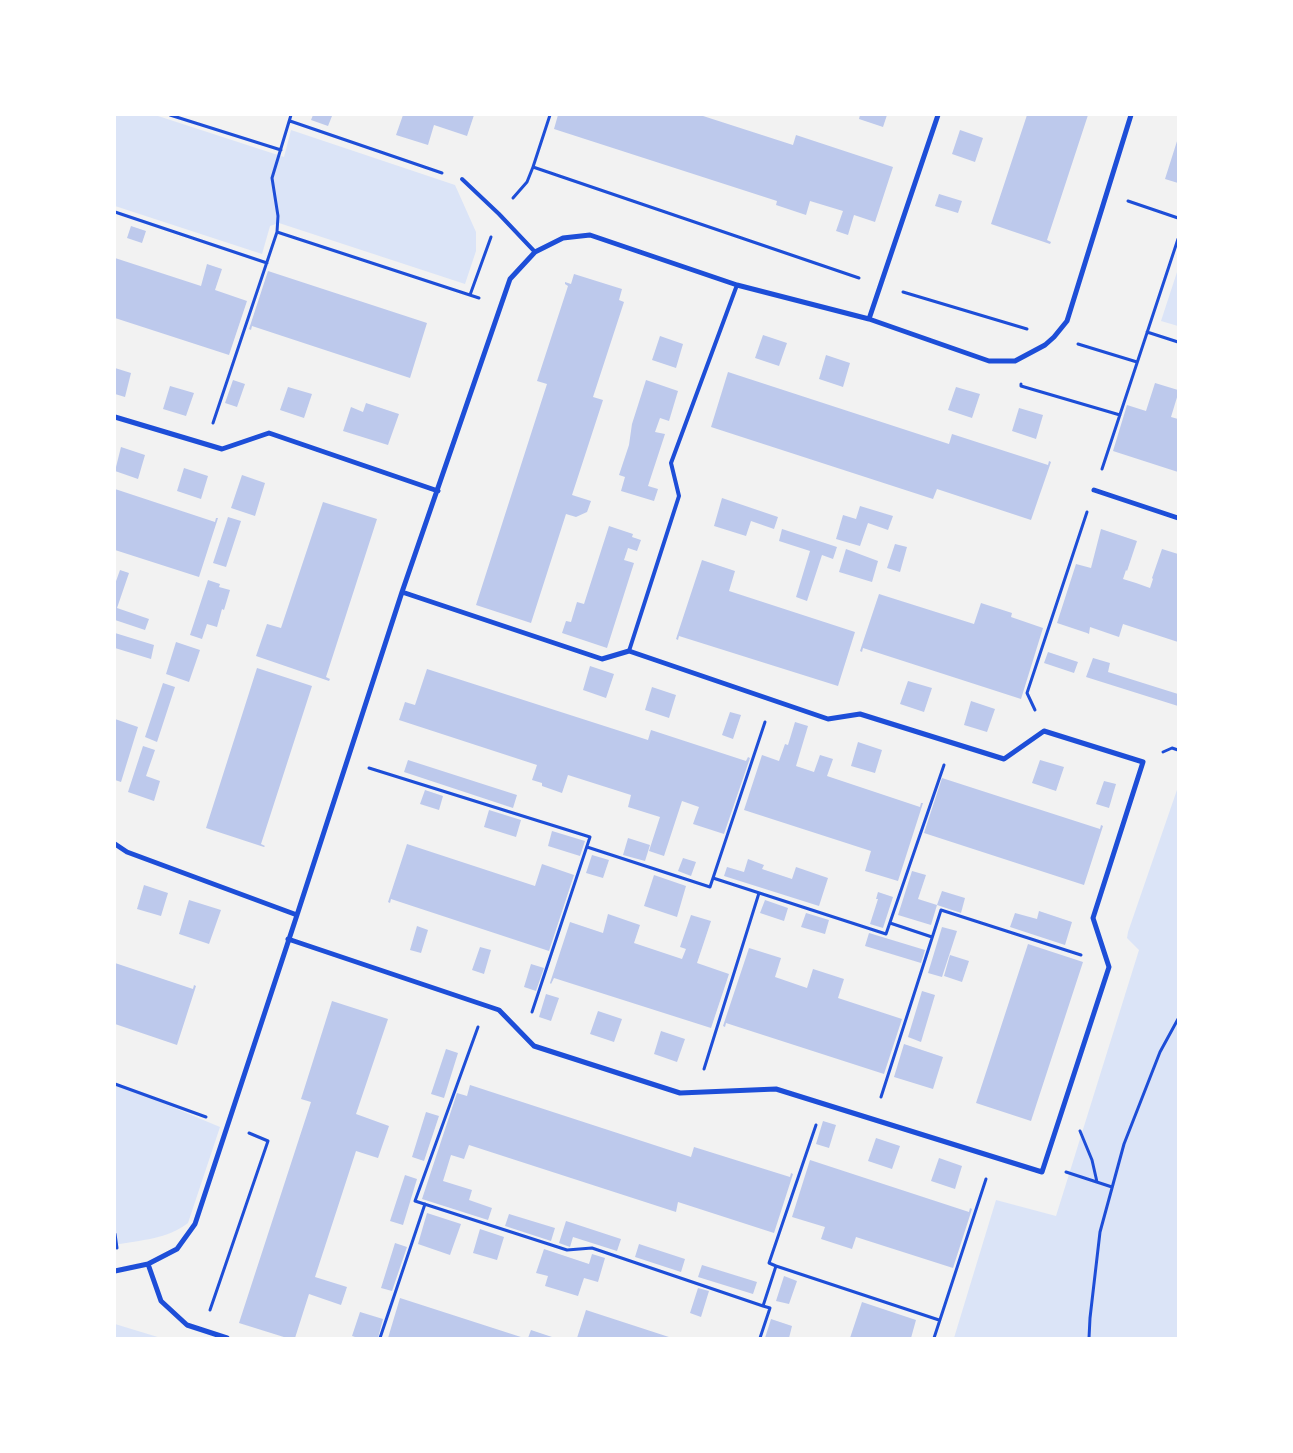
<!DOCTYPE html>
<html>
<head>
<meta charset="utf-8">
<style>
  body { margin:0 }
  #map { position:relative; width:1293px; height:1453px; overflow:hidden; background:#f2f2f2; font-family:Cabin,sans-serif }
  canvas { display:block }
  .frame { position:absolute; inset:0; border:116px solid #fff; pointer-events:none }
</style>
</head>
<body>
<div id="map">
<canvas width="1293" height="1453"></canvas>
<div class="frame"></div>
</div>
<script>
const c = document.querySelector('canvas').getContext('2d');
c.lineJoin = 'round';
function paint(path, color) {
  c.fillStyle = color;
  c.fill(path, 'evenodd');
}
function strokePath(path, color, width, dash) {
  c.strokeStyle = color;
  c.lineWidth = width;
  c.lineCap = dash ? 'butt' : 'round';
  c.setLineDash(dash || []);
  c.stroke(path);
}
paint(new Path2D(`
  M 115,115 L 155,115 L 284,157 L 291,130 L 455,185 L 476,232 L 476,251 L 465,284 L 279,223 L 270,226 L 262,254 L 115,206 Z
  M 1178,269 L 1178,326 L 1161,321 Z
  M 1178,787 L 1178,1338 L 954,1338 L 996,1200 L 1056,1216 L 1139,950 L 1127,938 L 1128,932 Z
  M 115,1083 L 220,1127 L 188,1223 C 168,1239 140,1240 115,1245 Z
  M 115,1324 L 161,1338 L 115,1338 Z`), '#dbe4f7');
paint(new Path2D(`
  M 313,115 L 329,115 L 332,116 L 328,126 L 311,120 Z
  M 403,115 L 474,115 L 467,136 L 434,125 L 428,145 L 396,135 Z
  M 558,115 L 700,115 L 793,145 L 796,135 L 893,167 L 875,222 L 854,215 L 848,235 L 836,231 L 843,211 L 810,201 L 806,215 L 776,205 L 777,201 L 554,129 Z
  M 860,115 L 887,115 L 883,127 L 859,119 Z
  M 1027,115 L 1088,115 L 1047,240 L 1051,242 L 1050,244 L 991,224 Z
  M 960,130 L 983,138 L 975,162 L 952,154 Z
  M 1178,138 L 1178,183 L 1165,179 Z
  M 939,194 L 962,201 L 958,213 L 935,206 Z
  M 131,226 L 146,231 L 142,243 L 127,238 Z
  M 115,258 L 201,286 L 207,264 L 222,269 L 215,290 L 247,301 L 229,355 L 115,318 Z
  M 268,271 L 427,323 L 410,378 L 252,326 L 251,330 L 249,329 Z
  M 574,274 L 622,289 L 619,300 L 624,302 L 593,397 L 603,400 L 572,495 L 591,501 L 587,512 L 576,517 L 566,514 L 531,623 L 476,605 L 547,384 L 537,381 L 568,286 L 565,284 L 565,282 L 571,284 Z
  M 763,335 L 787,343 L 779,366 L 755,358 Z
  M 660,336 L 683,344 L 676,368 L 652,360 Z
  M 826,355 L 850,363 L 843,387 L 819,379 Z
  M 115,368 L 131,373 L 125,397 L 115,394 Z
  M 728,372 L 949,444 L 952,434 L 1048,465 L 1049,461 L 1051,462 L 1031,520 L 937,489 L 933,499 L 711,427 Z
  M 233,380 L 245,384 L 237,407 L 225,403 Z
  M 646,380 L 678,391 L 669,421 L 660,418 L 655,432 L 665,434 L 648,486 L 658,489 L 654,501 L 621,491 L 625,477 L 619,475 L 629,445 L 632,424 Z
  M 1155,383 L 1178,390 L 1178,394 L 1171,417 L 1178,419 L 1178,472 L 1113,451 L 1127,405 L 1146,411 Z
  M 170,386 L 194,393 L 186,416 L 163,409 Z
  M 288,387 L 312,394 L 304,418 L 280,410 Z
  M 956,387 L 980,394 L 972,418 L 948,410 Z
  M 366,403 L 399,414 L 388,445 L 343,431 L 351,407 L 363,412 Z
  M 1019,408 L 1043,415 L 1036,439 L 1012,431 Z
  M 121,447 L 145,455 L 138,479 L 115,471 Z
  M 184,468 L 208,476 L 201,499 L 177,491 Z
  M 242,475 L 265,483 L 255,516 L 231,508 Z
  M 115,489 L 215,522 L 216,518 L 218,518 L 199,577 L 115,550 Z
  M 722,498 L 778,517 L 774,529 L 751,521 L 746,536 L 714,526 Z
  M 323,502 L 377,519 L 326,677 L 330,679 L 329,681 L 256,656 L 267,624 L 281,628 Z
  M 860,506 L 893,516 L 888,530 L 868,523 L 860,546 L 836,539 L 843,515 L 856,519 Z
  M 228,517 L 241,521 L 226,567 L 213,563 Z
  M 609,526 L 633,534 L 632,537 L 641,540 L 637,551 L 628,548 L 624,560 L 634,563 L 607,648 L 562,633 L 566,621 L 571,622 L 577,602 L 584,604 Z
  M 782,529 L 837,547 L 833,559 L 822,555 L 807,601 L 796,597 L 810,551 L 779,541 Z
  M 1101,529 L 1137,541 L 1127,571 L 1126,570 L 1123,579 L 1136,583 L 1150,588 L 1153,579 L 1152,578 L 1162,549 L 1178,554 L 1178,642 L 1123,624 L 1119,637 L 1090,627 L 1089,634 L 1087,633 L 1057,623 L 1076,564 L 1091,568 Z
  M 895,544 L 907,547 L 900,572 L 887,568 Z
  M 846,549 L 878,561 L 872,582 L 839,572 Z
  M 702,560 L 735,571 L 729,591 L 855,632 L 838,686 L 679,636 L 678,640 L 676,639 Z
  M 120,570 L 129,573 L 117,608 L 149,619 L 145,630 L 115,620 L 115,584 Z
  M 208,580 L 220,584 L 219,587 L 230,590 L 224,610 L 222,609 L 217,627 L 207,624 L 202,639 L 190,635 Z
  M 879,594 L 974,624 L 981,603 L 1012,613 L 1011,617 L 1043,628 L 1021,699 L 863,648 L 862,652 L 860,651 Z
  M 115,633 L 154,645 L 151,659 L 115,648 Z
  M 176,642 L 200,650 L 189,682 L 166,674 Z
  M 1048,652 L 1078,662 L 1074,673 L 1044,663 Z
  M 1093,658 L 1110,663 L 1108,672 L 1178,694 L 1178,706 L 1086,677 Z
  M 590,666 L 614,674 L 606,698 L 583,690 Z
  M 257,668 L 312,686 L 261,844 L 265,846 L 264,847 L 206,828 Z
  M 427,669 L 648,740 L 651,730 L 746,761 L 748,757 L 750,758 L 724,834 L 693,824 L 699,807 L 682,801 L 664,856 L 649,851 L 660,817 L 628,807 L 631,795 L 568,775 L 562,793 L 542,786 L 542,783 L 532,780 L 537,765 L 399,720 L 405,702 L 415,705 Z
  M 908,681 L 932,688 L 924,712 L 900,704 Z
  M 163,683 L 175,687 L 157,742 L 145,737 Z
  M 652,687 L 676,695 L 669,718 L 645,710 Z
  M 971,701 L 995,709 L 987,732 L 964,725 Z
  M 730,712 L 741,715 L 733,739 L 722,735 Z
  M 115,719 L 138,727 L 121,782 L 115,780 Z
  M 795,722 L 808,726 L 796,766 L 814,772 L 820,755 L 833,759 L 827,776 L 920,807 L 921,803 L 923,803 L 898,881 L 865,871 L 871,851 L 744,810 L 762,755 L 779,761 L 785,744 L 788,745 Z
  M 858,742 L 882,750 L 875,773 L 851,766 Z
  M 143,746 L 155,750 L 146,776 L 160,781 L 154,801 L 128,792 Z
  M 408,760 L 517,795 L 513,808 L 404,772 Z
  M 1040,760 L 1064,767 L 1056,791 L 1032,783 Z
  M 942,778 L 1100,829 L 1101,825 L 1103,826 L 1084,885 L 924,833 Z
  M 1104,781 L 1116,784 L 1109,808 L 1096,804 Z
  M 425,790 L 443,796 L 439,810 L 420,804 Z
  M 489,810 L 521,820 L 516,837 L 484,827 Z
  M 552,831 L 585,841 L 580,856 L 548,846 Z
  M 628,838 L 650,845 L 645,861 L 623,855 Z
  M 407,844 L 535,886 L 542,864 L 574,875 L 549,951 L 391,899 L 390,903 L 388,902 Z
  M 592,855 L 609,860 L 603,878 L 586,873 Z
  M 683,858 L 696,862 L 691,876 L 678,871 Z
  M 748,859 L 764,865 L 762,869 L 792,879 L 796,867 L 828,878 L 819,906 L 724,876 L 727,867 L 744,872 Z
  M 912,871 L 926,875 L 918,899 L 937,905 L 931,925 L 898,915 Z
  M 654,875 L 686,886 L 677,917 L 644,906 Z
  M 144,885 L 168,893 L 161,916 L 137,909 Z
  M 942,891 L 965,898 L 961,913 L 937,905 Z
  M 878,892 L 893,897 L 883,928 L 870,924 L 878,899 L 876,899 Z
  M 189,900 L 221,910 L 209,944 L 179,934 Z
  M 765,900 L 788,908 L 784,921 L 760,913 Z
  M 1039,911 L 1072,922 L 1065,945 L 1010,927 L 1015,913 L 1037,919 Z
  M 806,913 L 829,920 L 825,934 L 801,927 Z
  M 608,914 L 640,925 L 634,943 L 682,959 L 686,949 L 680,947 L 691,915 L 711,921 L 697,963 L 729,974 L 711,1028 L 554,978 L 551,984 L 550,983 L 570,922 L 603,933 Z
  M 417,926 L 428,930 L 421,953 L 410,950 Z
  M 942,927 L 957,931 L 942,977 L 928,973 Z
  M 869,933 L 925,950 L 921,963 L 865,946 Z
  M 1028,944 L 1083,962 L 1031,1121 L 976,1103 Z
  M 480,947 L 491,950 L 484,974 L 472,970 Z
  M 749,948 L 781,958 L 775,977 L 807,988 L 813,969 L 844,979 L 838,998 L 902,1019 L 884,1074 L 726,1023 L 725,1027 L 723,1026 Z
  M 950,955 L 969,961 L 962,982 L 944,976 Z
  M 115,963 L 193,989 L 194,985 L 196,986 L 177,1045 L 115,1024 Z
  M 531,964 L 544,968 L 536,991 L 524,987 Z
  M 922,991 L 935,995 L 921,1042 L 908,1037 Z
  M 546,994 L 559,998 L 551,1021 L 539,1017 Z
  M 332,1001 L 388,1019 L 356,1114 L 389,1126 L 378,1158 L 356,1151 L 315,1277 L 347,1287 L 341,1305 L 309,1294 L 295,1338 L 287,1338 L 239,1323 L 311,1102 L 301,1099 Z
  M 598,1011 L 622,1019 L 614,1042 L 590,1034 Z
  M 661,1031 L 685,1039 L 677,1062 L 654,1054 Z
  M 904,1044 L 943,1057 L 933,1089 L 894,1077 Z
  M 446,1049 L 458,1053 L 444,1098 L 431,1094 Z
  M 470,1085 L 691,1157 L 694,1147 L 790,1177 L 791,1173 L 793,1174 L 774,1233 L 678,1202 L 676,1212 L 469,1145 L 464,1159 L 451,1155 L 443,1181 L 472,1190 L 469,1200 L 492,1208 L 488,1220 L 422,1199 L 457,1093 L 467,1096 Z
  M 426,1112 L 439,1116 L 424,1161 L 412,1157 Z
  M 823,1121 L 836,1125 L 829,1148 L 816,1144 Z
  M 876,1138 L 900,1146 L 892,1169 L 868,1161 Z
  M 939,1158 L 962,1166 L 955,1189 L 931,1181 Z
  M 810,1160 L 969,1212 L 970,1208 L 972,1209 L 953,1268 L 856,1237 L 852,1249 L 821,1239 L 825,1227 L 792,1217 Z
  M 405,1175 L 417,1179 L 403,1225 L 390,1221 Z
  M 427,1213 L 461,1224 L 450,1255 L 418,1244 Z
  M 509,1214 L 555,1228 L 551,1241 L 505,1226 Z
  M 566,1221 L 621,1239 L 617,1251 L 573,1237 L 570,1247 L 559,1243 Z
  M 480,1229 L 504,1237 L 497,1260 L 473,1253 Z
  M 395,1243 L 407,1247 L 392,1291 L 381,1288 Z
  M 639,1244 L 685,1259 L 681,1272 L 635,1257 Z
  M 544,1249 L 589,1264 L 592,1254 L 605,1258 L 598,1282 L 584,1278 L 578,1296 L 545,1286 L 548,1276 L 536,1273 Z
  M 702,1265 L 757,1282 L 753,1294 L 698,1277 Z
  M 784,1276 L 797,1281 L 789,1304 L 776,1301 Z
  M 698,1288 L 709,1291 L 701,1317 L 690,1313 Z
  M 400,1298 L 524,1338 L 388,1338 Z
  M 862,1302 L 916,1320 L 911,1338 L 850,1338 Z
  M 586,1310 L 672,1338 L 577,1338 Z
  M 360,1312 L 383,1319 L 378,1338 L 358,1338 L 352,1336 Z
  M 771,1319 L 792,1326 L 789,1338 L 779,1337 L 779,1338 L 765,1338 Z
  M 531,1330 L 555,1338 L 528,1338 Z`), '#bdc9ec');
strokePath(new Path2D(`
  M 170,115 L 281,150
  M 550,115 L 533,167 L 859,278
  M 290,121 L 442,173
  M 513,198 L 527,182 L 533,167
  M 1128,201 L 1178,218
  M 115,212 L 267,263
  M 277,232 L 479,298
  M 903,292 L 1027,329
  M 470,295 L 491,237
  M 1147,332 L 1178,342
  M 1078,344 L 1137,362
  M 1021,384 L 1021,386 L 1120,415
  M 213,423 L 277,232 L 278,216 L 272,178 L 291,115
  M 1102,469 L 1178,239
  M 1035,710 L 1027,693 L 1087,512
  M 1163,752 L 1172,748 L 1178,750
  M 369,768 L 590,837 L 532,1012
  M 587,847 L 710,887 L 713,878 L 886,934 L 944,765
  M 713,878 L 765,722
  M 890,923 L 932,937
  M 478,1027 L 415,1201 L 567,1250 L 592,1248 L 763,1306 L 776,1266 L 939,1320
  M 704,1069 L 759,893
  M 115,1084 L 206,1117
  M 881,1097 L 941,910 L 1081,955
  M 1080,1131 L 1092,1160 L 1097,1182
  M 1066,1172 L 1112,1187
  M 115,1234 L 117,1248
  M 776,1266 L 769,1263 L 816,1125
  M 210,1310 L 268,1141 L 249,1133
  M 380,1338 L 425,1204
  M 760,1338 L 770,1308 L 763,1306
  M 934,1338 L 986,1179
  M 1089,1338 L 1090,1318 L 1100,1232 L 1124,1144 L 1160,1052 L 1178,1019`), '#1d4ed8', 3);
strokePath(new Path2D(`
  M 462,179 L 499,214 L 535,252
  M 629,651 L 679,496 L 671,463 L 737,285`), '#1d4ed8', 4);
strokePath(new Path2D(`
  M 869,319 L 938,115
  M 115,417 L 222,449 L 269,433 L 438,491
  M 1094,490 L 1178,518
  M 115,844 L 127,852 L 297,915
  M 288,939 L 499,1010 L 534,1046 L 680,1093 L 776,1089 L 1042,1172 L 1109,967 L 1093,918 L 1143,762 L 1044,731 L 1004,759 L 860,714 L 828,719 L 629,651 L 602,659 L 402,592
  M 148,1264 L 161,1301 L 187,1325 L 227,1338
  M 115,1271 L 148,1264 L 177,1249 L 195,1224 L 297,915 L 402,592 L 510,279 L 535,252 L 563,238 L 590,235 L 737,285 L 869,319 L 989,361 L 1015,361 L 1045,345 L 1054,337 L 1067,321 L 1131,115`), '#1d4ed8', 5);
</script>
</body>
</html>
